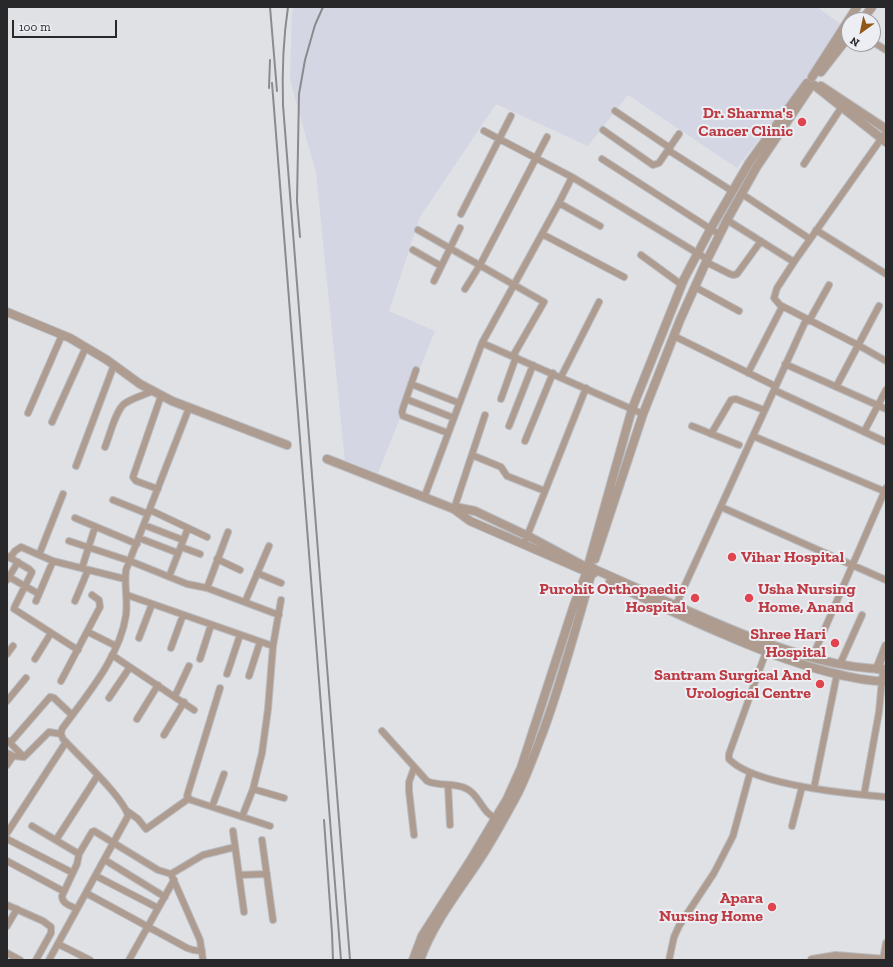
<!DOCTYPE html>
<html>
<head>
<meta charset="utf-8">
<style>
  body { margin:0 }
  #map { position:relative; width:893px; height:967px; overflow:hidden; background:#dfe1e5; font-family:"Zilla Slab",serif }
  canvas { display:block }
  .frame { position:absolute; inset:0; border:8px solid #28282a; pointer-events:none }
  .north { position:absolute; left:841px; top:12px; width:40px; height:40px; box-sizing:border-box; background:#eceef3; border:1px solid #9e9fa3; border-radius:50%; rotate:213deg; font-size:11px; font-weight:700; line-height:16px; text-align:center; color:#28282a }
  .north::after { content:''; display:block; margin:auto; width:14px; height:18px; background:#925618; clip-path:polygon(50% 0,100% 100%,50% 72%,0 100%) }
  .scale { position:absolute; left:12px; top:20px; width:105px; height:18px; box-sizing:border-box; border:2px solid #28282a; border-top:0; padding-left:5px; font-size:12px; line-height:14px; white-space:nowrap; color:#28282a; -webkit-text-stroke:3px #eceef3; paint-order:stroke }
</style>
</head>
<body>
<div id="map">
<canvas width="893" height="967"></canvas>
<div class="frame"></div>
<div class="north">N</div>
<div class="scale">100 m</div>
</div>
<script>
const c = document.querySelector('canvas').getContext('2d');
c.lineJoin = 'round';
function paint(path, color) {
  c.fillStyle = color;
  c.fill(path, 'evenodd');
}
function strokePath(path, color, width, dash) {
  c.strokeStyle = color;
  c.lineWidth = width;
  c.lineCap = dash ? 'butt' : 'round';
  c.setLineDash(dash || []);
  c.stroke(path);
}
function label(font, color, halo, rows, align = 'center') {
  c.font = font + ' "Zilla Slab",serif';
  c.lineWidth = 4;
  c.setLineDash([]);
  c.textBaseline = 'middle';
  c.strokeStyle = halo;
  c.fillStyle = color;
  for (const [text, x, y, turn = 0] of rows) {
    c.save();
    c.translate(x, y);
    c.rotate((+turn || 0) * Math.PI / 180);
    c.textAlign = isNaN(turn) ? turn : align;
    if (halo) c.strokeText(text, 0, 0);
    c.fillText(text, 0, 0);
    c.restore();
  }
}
paint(new Path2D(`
  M 294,7 L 817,7 L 845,27 L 737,168 L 628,95 L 588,146 L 496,104 L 420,217 L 389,311 L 435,331 L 378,473 L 345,461 L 316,173 L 290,80 L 292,13 Z`), '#d4d7e3');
const minor = new Path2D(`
  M 873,42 L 886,50
  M 615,111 L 670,148
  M 603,130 L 653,165 L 659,163 L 679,134
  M 484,131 L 572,177 L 707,259
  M 886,132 L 794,262 L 777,288 L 774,298 L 780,305 L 858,345 L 886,361
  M 668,150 L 732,191
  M 602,159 L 720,235
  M 804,164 L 841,108
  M 742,194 L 810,239
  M 559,203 L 600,226
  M 461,214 L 511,116
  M 727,220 L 794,262
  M 418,230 L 544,302 L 513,356
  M 816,230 L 886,274
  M 542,234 L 624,277
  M 413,250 L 441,266
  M 641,255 L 682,285
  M 706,262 L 730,274 L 733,275 L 737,274 L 761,241
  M 434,281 L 460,228
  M 695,287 L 739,311
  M 465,289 L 480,265 L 547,137
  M 809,321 L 829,285
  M 674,336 L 775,386
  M 482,343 L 643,414
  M 785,364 L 886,409
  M 416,370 L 403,408 L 402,412 L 403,416 L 448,433
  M 748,373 L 782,307
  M 561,377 L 599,302
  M 411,384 L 459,403
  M 836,387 L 879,306
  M 774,390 L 886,442
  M 406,399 L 454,418
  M 501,399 L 516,357
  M 28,413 L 62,335
  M 52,422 L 86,347
  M 509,426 L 533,365
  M 692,426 L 739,445
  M 864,432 L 886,390
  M 711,434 L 731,400 L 736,399 L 764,410
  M 753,436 L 886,492
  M 525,441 L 553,373
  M 105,447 C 110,435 115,412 124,404 C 132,398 144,395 153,391
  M 472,455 L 501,467 L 507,476 L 545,491
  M 76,466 L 114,365
  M 158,489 L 136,481 L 133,477 L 161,396
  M 424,498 L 482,343 L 559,203 L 572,177
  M 113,500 L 148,514
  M 721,507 L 886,580
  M 454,509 L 485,415
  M 150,510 L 207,537
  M 75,518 L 137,544
  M 144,525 L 183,540
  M 139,538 L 178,553
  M 69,541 L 130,561 L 187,584 L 207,588 L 279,615
  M 524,544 L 586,388
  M 181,547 L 200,554
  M 39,555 L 63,494
  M 7,556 L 29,569 L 32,572 L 15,606 L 14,609 L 78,650
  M 10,558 L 15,551 L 21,547 L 53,561 L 125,579
  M 217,559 L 240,570
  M 82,568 L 95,527
  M 257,573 L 281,583
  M 9,577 L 39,594
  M 169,577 L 188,528
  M 7,580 L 18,562
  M 207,588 L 228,532
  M 127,595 L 273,646
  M 36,601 L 53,561
  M 75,601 L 88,570
  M 245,602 L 269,546
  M 674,609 L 806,320
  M 88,632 L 116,646
  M 139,638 L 152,604
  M 171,648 L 183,615
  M 767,649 L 729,754 L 729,759 C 753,785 850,794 886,797
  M 7,654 L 13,646
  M 112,655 L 194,710
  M 812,658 L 886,488
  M 35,659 L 51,633
  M 200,659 L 211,625
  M 840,664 L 862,615
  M 227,674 L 240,635
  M 249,676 L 260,642
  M 61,681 L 100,607 L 99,600 L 92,595
  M 220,688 L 187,796 L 191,800 L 270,826
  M 175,696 L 189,666
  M 109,698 L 130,667
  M 7,701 L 26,678
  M 137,719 L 158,685
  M 382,731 L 427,781 C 439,787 454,782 467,789 C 477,794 480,805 488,813 C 491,816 495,818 498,820
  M 164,735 L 184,702
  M 8,741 L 24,757
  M 10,743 L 50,697 L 54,698 L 72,715
  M 7,753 L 13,756 L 24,757 L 49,732 L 61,734
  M 7,765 L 13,756
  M 414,768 L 409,782 L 409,791 L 414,835
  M 448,785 L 450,825
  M 814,788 L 837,674
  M 253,789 L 284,798
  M 864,795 L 879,712 L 883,669
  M 212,807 L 224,774
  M 127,811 L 138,819 L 146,829 L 188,799
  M 242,817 L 253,789 L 262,753 L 268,709 L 273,646 L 281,600
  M 32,826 L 79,854
  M 792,826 L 802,787
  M 233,831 L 244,912
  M 7,833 L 66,742
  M 7,839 L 73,873
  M 56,840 L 98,775
  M 262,840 L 273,920
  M 105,860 L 165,897
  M 7,861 L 63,891
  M 171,874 L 200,940 L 203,960
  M 239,875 L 267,874
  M 96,876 L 158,908
  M 86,893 L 187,948 L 193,950 L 202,951
  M 7,905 L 43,921 L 51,927 L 51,933 L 36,960
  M 77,909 C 71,906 62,904 62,896 L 77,864 L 79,854 L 92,832 L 94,831 L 158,870 L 171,874 L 203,855 L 235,847
  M 7,926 L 17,909
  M 58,944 L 90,960
  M 7,953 L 20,960
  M 49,960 L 128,816 C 125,799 77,754 63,739 L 61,734 L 62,729 C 86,696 120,657 126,615 C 128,600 124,585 126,570 L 189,408
  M 129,960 L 174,880
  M 669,960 L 674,937 L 679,926 L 714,873 L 733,836 L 750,773
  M 883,960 L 886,943`);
const tertiary = new Path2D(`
  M 862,20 L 872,7
  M 821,72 L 849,36
  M 812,77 L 857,7
  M 814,85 L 886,142
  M 821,86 L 886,129
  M 7,312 L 70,338 L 107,360 L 140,384 L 172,401 L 287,445
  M 327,459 L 454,509 L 470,521 L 585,571
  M 454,509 L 460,508 L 475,511 L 528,536 L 582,565
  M 595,559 L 643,414 L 680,320 L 706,262 L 727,220 L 756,168 L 811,86
  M 588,566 L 632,409 L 684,279 L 711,228 L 749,163 L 807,83
  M 594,569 L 594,573 L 591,575 L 587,575 L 585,571 L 586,567 L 591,566 L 594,569 C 646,592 697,616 750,637 C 793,653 840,669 886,669
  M 610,582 C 647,600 685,618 723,634 C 762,651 800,666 841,675 C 856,678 871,682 886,681
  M 877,669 L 886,646
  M 413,960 L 422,936 L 470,861 L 507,799 L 521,768 L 574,605 L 586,574
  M 420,960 C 433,923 459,891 480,859 C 494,838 506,815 518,793 C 528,773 535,752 543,732 C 562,680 576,628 591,575
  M 812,960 L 836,956 L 886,960`);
strokePath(minor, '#babcc0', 8);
strokePath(tertiary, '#babcc0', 10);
strokePath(minor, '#ae9c91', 6);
strokePath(tertiary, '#ae9c91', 8);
strokePath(new Path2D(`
  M 270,7 L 277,91
  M 288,7 C 283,40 282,72 283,105 L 350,960
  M 272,83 L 341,960
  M 269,88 L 270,60
  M 300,237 L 297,201 L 299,94 L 305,60 L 315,25 L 323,7
  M 324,820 L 332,933 L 333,960`), '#8a8b8e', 2);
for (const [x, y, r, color] of [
  [802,122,5,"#e0444e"],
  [732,557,5,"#e0444e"],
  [695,598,5,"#e0444e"],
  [749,598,5,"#e0444e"],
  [835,643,5,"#e0444e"],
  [820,684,5,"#e0444e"],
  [772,907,5,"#e0444e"]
]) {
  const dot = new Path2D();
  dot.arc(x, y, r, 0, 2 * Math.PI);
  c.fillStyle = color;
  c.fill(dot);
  strokePath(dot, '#eceef3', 1.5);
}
label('bold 16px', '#be3a42', '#eceef3', [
  ["Dr. Sharma's",793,113],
  ["Cancer Clinic",793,131],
  ["Vihar Hospital",741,557,"left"],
  ["Purohit Orthopaedic",686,589],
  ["Hospital",686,607],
  ["Usha Nursing",758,589,"left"],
  ["Home, Anand",758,607,"left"],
  ["Shree Hari",826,634],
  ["Hospital",826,652],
  ["Santram Surgical And",811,675],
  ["Urological Centre",811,693],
  ["Apara",763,898],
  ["Nursing Home",763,916]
], 'right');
</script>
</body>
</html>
